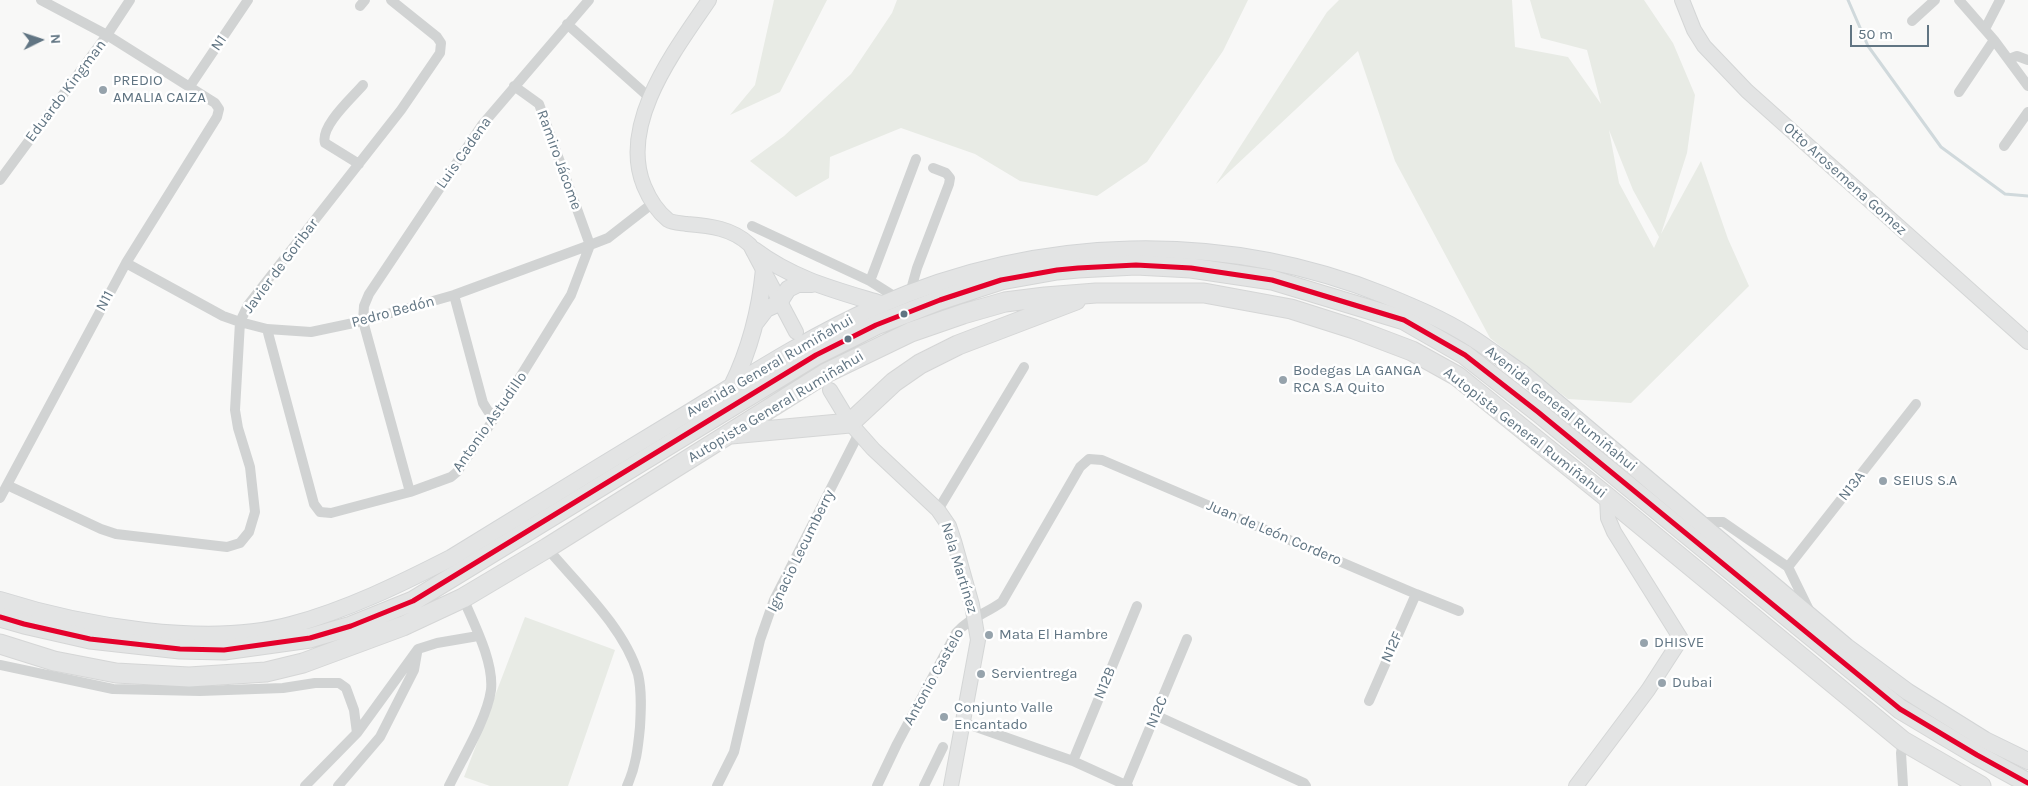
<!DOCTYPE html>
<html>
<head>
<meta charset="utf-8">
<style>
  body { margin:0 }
  #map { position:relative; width:2028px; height:786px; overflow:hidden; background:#f8f8f7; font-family:Karla,sans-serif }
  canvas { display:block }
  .north { position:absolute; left:15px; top:15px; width:50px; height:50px; -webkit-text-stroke:4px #fff; paint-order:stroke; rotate:86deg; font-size:14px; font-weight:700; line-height:20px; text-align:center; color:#617583 }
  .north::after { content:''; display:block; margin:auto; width:18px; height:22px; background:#617583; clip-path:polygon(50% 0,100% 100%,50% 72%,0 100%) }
  .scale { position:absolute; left:1850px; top:25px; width:79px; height:22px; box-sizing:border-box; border:2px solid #617583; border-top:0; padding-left:6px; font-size:15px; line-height:18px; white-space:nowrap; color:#617583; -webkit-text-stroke:4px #fff; paint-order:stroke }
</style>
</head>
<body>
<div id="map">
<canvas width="2028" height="786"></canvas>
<div class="north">N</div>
<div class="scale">50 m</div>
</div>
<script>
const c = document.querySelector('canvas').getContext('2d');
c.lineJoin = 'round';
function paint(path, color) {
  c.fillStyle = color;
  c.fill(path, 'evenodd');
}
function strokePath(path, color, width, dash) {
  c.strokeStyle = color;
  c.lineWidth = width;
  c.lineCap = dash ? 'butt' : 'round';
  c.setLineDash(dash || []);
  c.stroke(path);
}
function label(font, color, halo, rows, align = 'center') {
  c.font = font + ' Karla,sans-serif';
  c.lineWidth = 5;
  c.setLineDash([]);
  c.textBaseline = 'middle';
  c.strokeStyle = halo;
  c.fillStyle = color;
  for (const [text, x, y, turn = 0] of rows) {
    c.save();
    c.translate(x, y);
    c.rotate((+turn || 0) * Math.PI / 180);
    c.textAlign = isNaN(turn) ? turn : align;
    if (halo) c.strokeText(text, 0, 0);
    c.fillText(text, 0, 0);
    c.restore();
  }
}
paint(new Path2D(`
  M 774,0 L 827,0 L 780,92 L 730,115 L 755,85 Z
  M 897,0 L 1248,0 L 1223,51 L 1147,162 L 1097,196 L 1020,181 L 975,154 L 901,128 L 830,157 L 829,178 L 796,197 L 750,161 L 784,136 L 851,74 L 892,13 Z
  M 1339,0 L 1512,0 L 1515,47 L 1568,57 L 1601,104 L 1587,50 L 1541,38 L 1530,0 L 1644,0 L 1673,43 L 1695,95 L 1687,153 L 1661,234 L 1701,161 L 1728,239 L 1749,286 L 1631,403 L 1568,399 L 1490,338 L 1395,161 L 1358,51 L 1216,184 L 1327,12 ZM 1609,130 L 1633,190 L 1659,237 L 1654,248 L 1619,183 Z
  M 525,617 L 615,650 L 568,786 L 490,786 L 464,777 Z`), '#e8ebe5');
strokePath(new Path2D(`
  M 1848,0 L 1868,46 L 1941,147 L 2005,194 L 2028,196`), '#d0d9dc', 3);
const secondary = new Path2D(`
  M 709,0 C 676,49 618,123 644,186 C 649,198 658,212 668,220 C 673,223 681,223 687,224 C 710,226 732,228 750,245 L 796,332
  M 1682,0 L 1694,30 L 1704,46 L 1747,91 L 2028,342
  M 830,390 L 850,423 L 873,449 L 938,510 L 949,526 L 954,541 L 972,605 L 978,640 L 951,786
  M 1576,786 L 1648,690 L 1681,639 L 1614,532 L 1608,518 L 1607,497`);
const primary = new Path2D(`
  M 754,250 C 794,280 835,290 881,304
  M 756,322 L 766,309 L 779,303 L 788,289 L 798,284 L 812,284
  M 732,386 C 750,349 760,311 764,269
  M 0,600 C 82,626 207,648 291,625 C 347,610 400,584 451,558 C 532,508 612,459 693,410 C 753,373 814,334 878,306 C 1039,235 1221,230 1384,295 C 1413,307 1442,319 1469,336 C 1487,347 1504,361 1522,373 L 1847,647 L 1908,692 L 1985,740 L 2028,761`);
const highway = new Path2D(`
  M 731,434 L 850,423 L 894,382 L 920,364 L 958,345 L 1076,300
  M 0,617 L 24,624 L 90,639 L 180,649 L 224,650 L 310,638 L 351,626 L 413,601 L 816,355 L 876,325 L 940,300 L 1001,280 L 1057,270 L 1078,268 L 1136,265 L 1191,268 L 1272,280 L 1404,320 L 1465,355 L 1538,412 L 1900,709 L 1977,755 L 2028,783
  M 0,644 L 54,661 L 116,673 L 189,677 L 266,672 L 303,663 L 403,626 L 463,598 L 547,548 L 826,373 L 911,332 L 963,314 L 1005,302 L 1045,297 L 1096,293 L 1204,293 L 1291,309 L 1354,329 L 1412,351 L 1457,376 L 1607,497 L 1903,741 L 1981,786`);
strokePath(secondary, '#d4d6d6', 16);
strokePath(primary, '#d3d5d6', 18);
strokePath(highway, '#d5d6d6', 21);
strokePath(new Path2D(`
  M 1959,0 L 1994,40 L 2028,86
  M 360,6 L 365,0
  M 1912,21 L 1935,0
  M 567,24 L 650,98
  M 1985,29 L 2000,0
  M 2009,59 L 2017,56 L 2028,60
  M 190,86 L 248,0
  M 1959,92 L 1994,40
  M 2004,146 L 2028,112
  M 359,164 L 325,143 C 320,126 352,98 363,85
  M 0,180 L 107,35 L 130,0
  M 752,226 L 870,281 L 897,298
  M 126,263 L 223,316 L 240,322 L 267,329 L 311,332 L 363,321 L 454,295 L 590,245 L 608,238 L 653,203
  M 870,281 L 916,159
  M 910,293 L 917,268 L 949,184 L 950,178 L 946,173 L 933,168
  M 454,295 L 483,403 L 488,411 L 496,416
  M 267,329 L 314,504 L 320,512 L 331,513 L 410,492 L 451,477 L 457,472 L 496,416 L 571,295 L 590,245 L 539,104 L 514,86
  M 7,485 L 101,529 L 116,534 L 227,547 L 240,543 L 249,532 L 255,512 L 250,467 L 238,428 L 235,410 L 240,322 L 248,305 L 401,110 L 440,53 L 441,43 L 437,37 L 391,0
  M 410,492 L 363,321 L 364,306 L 369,294 L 482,125 L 589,0
  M 0,498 L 126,263 L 217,117 L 219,109 L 215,103 L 107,35 L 41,0
  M 938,510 L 1024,367
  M 1699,522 L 1723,522 L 1788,567 L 1810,612
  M 547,548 C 578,585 624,627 638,674 C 642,691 641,710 640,727 C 638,748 636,766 627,786
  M 1788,567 L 1916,404
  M 0,665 L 113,689 L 200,691 L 283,688 L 315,683 L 339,683 L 346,688 L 354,710 L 357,733
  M 1369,701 L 1416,594
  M 1155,715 L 1304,783 L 1306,786
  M 962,722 L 1073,761 L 1128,786
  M 1073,761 L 1137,606
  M 1126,785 L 1187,639
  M 305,786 L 357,733 L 418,649 L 437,643 L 478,636
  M 338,786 L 380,737 L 414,670 L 417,653
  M 449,786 C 462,759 487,719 491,690 C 494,662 474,624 463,598
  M 717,786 L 734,752 L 760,640 L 774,600 L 859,433
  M 877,786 L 897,744 L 956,633 C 969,618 987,613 1002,602 L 1080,467 L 1089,459 L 1102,460 L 1416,594 L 1459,611
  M 924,786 L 943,747
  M 1903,786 L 1901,753 L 1903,741`), '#d1d3d3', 10);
strokePath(secondary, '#e3e4e4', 14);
strokePath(primary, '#e3e4e4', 16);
strokePath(highway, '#e3e4e4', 19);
strokePath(new Path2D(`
  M 0,617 L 24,624 L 90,639 L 180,649 L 224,650 L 310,638 L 351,626 L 413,601 L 816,355 L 876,325 L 940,300 L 1001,280 L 1057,270 L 1078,268 L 1136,265 L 1191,268 L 1272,280 L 1404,320 L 1465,355 L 1538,412 L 1900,709 L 1977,755 L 2028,783`), '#e4002b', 5);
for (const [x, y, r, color] of [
  [103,90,5,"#96a3ac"],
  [904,314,4.5,"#617583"],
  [848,339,4.5,"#617583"],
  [1283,380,5,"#96a3ac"],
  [1883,481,5,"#96a3ac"],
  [989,635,5,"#96a3ac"],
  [1644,643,5,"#96a3ac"],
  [981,674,5,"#96a3ac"],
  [1662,683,5,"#96a3ac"],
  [944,717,5,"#96a3ac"]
]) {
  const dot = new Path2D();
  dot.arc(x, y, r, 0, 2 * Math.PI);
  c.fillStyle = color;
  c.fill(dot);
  strokePath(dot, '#fff', 2);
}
label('15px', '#617583', '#fff', [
  ["N1",219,43,-56],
  ["Eduardo Kingman",66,91,-53],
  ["Luis Cadena",464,153,-55],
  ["Ramiro Jácome",559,160,70],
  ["Otto Arosemena Gomez",1845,179,42],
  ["Javier de Goribar",281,266,-53],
  ["N11",105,301,-62],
  ["Pedro Bedón",393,312,-15],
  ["Avenida General Rumiñahui",770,366,-30],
  ["Autopista General Rumiñahui",776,407,-31],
  ["Avenida General Rumiñahui",1561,409,39],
  ["Antonio Astudillo",490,422,-55],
  ["Autopista General Rumiñahui",1525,433,38],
  ["N13A",1852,486,-52],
  ["Juan de León Cordero",1274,533,23],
  ["Ignacio Lecumberry",801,551,-64],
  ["Nela Martínez",959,568,73],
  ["N12F",1392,647,-66],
  ["Antonio Castelo",934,677,-61],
  ["N12B",1105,683,-67],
  ["N12C",1157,712,-67]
]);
label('15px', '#617583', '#fff', [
  ["PREDIO",113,81],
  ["AMALIA CAIZA",113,98],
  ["Bodegas LA GANGA",1293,371],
  ["RCA S.A Quito",1293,388],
  ["SEIUS S.A",1893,481],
  ["Mata El Hambre",999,635],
  ["DHISVE",1654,643],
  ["Servientrega",991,674],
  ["Dubai",1672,683],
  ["Conjunto Valle",954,708],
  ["Encantado",954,725]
], 'left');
</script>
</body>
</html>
